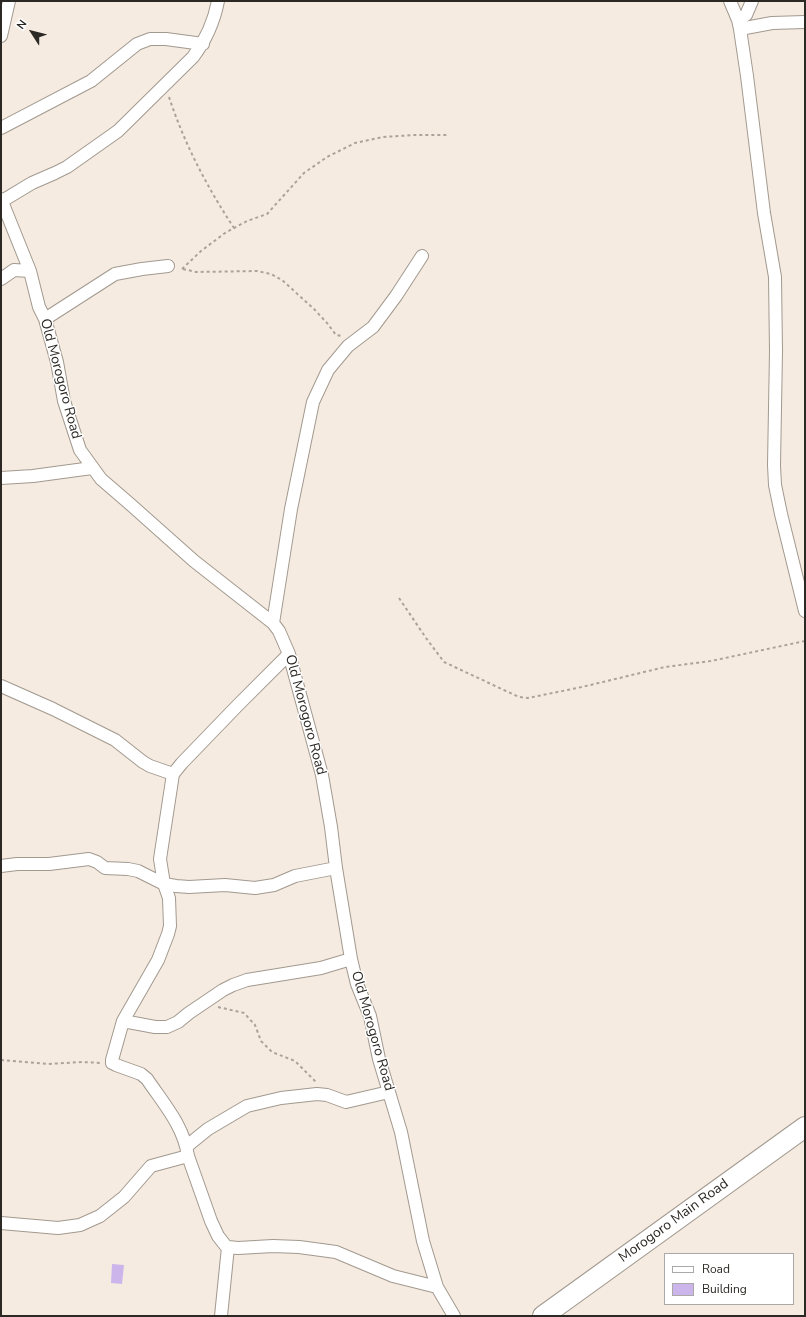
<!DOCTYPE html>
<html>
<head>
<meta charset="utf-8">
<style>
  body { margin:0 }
  #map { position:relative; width:806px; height:1317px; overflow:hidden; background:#f5ebe1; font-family:"Nunito Sans",sans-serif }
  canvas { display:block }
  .frame { position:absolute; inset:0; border:2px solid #2c2824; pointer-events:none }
  .legend { position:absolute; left:664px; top:1253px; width:130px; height:52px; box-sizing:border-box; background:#fff; border:1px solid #aba9a7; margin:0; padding:5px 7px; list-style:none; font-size:12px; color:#2c2824 }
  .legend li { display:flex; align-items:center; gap:8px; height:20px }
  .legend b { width:20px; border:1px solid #aba9a7 }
  .north { position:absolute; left:12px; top:12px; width:40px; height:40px; -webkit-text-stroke:3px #fff; paint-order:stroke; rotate:306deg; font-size:11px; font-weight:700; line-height:16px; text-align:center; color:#2c2824 }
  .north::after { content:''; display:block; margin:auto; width:14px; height:18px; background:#2c2824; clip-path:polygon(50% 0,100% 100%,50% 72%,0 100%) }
</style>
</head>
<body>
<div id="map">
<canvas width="806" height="1317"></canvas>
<div class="frame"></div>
<ul class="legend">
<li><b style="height:5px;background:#fff"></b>Road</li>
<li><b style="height:11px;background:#ccb5eb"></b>Building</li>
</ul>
<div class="north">N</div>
</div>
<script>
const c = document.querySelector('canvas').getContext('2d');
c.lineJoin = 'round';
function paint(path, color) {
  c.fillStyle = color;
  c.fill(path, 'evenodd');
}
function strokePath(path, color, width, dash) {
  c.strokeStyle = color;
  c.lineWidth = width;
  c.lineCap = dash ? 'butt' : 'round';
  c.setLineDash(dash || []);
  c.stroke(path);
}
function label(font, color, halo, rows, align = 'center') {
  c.font = font + ' "Nunito Sans",sans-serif';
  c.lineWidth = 3;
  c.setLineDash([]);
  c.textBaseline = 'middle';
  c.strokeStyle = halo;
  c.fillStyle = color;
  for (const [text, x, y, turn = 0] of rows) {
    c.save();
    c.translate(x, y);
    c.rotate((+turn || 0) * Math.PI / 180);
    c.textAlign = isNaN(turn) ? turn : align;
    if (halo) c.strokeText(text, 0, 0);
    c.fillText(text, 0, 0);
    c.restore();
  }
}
paint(new Path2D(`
  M 112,1264 L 124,1265 L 122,1284 L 111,1283 Z`), '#ccb5eb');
const minor = new Path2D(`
  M 730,1 L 738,20 L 740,29 L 747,76 L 764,213 L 775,277 L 776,351 L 774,465 L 775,485 L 781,514 L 805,611
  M 738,20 L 746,15 L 752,1
  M 740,29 L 772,23 L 805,22
  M 1,36 L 9,1
  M 1,128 L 91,81 L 137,44 L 150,39 L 166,39 L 203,44
  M 1,199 L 30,271 L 39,307 L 45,319 L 57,362 L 64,401 L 80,450 L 101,479 L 130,504 L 194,561 L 273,623 L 279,631 L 289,654 L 322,775 L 331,827 L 336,868 L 351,959 L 357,984 L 370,1016 L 379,1059 L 401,1132 L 423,1241 L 437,1287 L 454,1316
  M 2,201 L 32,183 L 55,173 L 67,167 L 118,131 L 193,57 C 206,40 214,22 218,1
  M 1,279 L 14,270 L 30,271
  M 45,319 L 115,274 L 142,269 L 168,266
  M 1,478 L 33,476 L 92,468
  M 273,623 L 291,509 L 313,402 L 328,370 L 348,346 L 373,327 L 396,296 L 422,256
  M 1,686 L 53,709 L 115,740 L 143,762 L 150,766 L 173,774 L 182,763 L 237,706 L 289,654
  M 173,774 L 160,859 L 164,884 L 169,898 L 170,926 L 168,934 L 158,960 L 123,1021 L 112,1060 L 112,1063 L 116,1065 L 141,1074 L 147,1079 C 163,1103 184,1126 188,1156
  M 1,866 L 17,864 L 49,864 L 89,859 L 97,862 L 105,868 L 128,869 L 138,871 L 164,884 L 176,886 L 189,887 L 225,885 L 255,888 L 274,885 L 295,876 L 336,868
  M 123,1021 L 155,1027 L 167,1027 L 178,1022 L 189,1013 L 223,990 L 233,985 L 247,980 L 321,968 L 351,959
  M 187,1146 L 208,1129 L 247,1106 L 281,1098 L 317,1094 L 327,1095 L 346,1102 L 389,1092
  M 1,1223 L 58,1228 L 80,1225 L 100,1216 L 124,1197 L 151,1166 L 188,1156 L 211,1221 L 218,1236 L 225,1245 L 228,1247 L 238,1248 L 273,1246 L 299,1247 L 336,1252 L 393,1276 L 437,1287
  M 221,1316 L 228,1247`);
const trunk = new Path2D(`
  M 543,1316 L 805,1127`);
strokePath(minor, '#a2998f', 14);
strokePath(trunk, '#a2998f', 22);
strokePath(new Path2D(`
  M 169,97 C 184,143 207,187 234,228
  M 182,269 L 201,251 L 225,233 L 247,221 L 267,214 L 304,173 L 327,157 L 355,143 L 383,137 L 415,135 L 448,135
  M 183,269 L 196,272 L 257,271 L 271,274 L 282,280 L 314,309 L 327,323 L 336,335 L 343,336
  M 399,598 L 426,638 L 444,662 L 506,691 L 519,697 L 528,698 L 582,687 L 665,667 L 711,661 L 805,641
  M 218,1007 L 244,1013 L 255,1025 L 261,1041 L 272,1052 L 295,1061 L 317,1083
  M 1,1060 L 48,1064 L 82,1062 L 101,1063`), '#aba39b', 2, [3, 3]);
strokePath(minor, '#fff', 12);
strokePath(trunk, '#fff', 20);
label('14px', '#2c2824', '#fff', [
  ["Old Morogoro Road",60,379,75],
  ["Old Morogoro Road",305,715,75],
  ["Old Morogoro Road",372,1031,74],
  ["Morogoro Main Road",674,1221,-36]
]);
</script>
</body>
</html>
